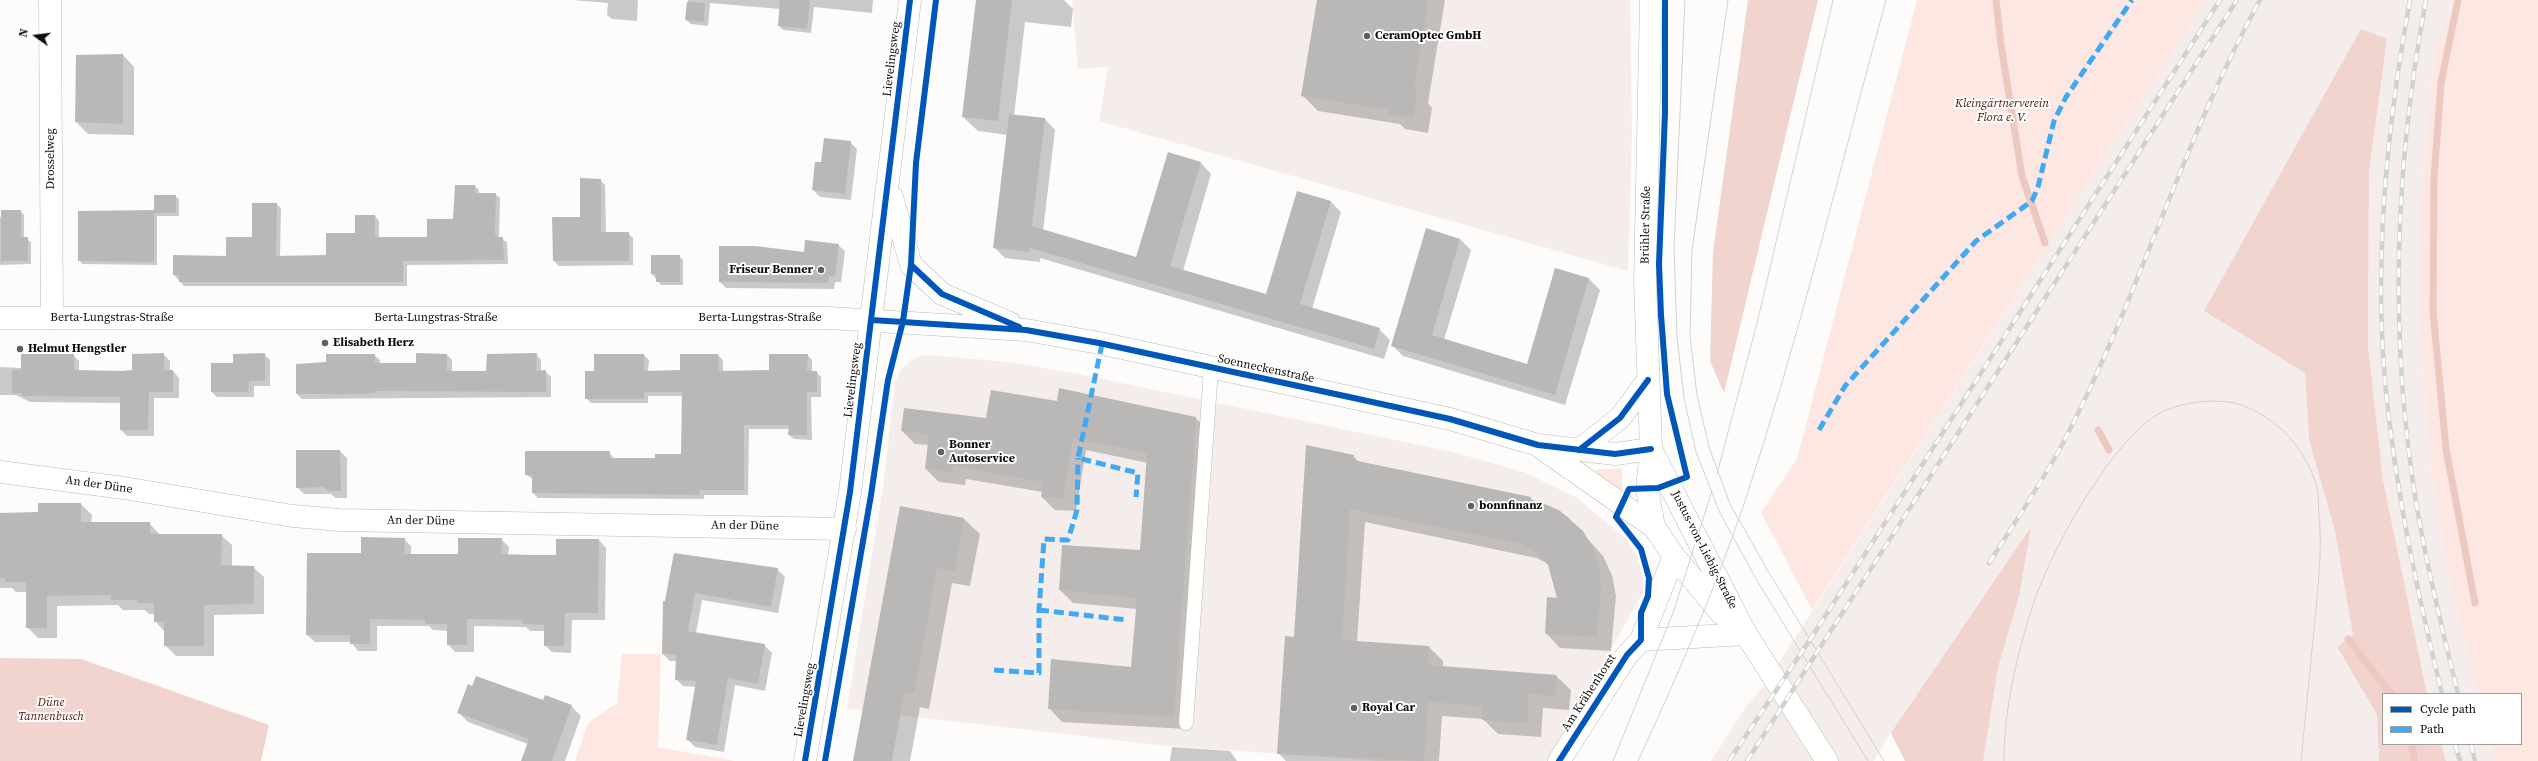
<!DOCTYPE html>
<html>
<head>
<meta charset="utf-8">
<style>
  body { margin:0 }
  #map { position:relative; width:2538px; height:761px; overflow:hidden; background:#fdfcfb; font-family:"Source Serif 4",serif }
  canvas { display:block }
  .legend { position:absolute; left:2382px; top:693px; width:140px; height:52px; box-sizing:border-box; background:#fff; border:1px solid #9f9e9d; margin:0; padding:5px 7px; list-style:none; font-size:12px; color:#0e0c0b }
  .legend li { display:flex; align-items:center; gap:8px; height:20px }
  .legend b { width:20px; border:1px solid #9f9e9d }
  .north { position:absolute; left:16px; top:16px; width:40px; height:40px; -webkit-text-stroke:3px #fff; paint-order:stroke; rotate:284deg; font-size:11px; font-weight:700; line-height:16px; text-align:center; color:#0e0c0b }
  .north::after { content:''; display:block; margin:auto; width:14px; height:18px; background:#0e0c0b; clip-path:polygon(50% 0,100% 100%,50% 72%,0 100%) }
</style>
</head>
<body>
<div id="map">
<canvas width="2538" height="761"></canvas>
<ul class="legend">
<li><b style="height:5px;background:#0057b8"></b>Cycle path</li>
<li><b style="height:5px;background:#3fa9f5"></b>Path</li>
</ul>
<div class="north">N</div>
</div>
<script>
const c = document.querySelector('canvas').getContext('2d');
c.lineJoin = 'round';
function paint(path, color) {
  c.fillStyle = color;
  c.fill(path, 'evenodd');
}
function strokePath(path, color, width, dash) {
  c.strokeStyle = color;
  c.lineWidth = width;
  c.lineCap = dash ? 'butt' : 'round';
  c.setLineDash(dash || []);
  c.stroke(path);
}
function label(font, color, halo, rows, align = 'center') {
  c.font = font + ' "Source Serif 4",serif';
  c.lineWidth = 4;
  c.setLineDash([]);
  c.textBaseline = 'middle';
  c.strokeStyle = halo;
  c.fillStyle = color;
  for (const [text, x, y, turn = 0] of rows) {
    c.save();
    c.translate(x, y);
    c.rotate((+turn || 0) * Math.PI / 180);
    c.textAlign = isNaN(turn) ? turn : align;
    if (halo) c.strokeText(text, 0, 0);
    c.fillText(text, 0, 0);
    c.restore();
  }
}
paint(new Path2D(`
  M 1072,0 L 1630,0 L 1632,132 L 1628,271 L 1099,121 L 1108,67 L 1078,69 Z
  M 2206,0 L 2458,0 L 2435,48 L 2421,204 L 2421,338 L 2431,464 L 2448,568 L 2477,694 L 2427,694 L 2383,480 L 2368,345 L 2369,172 L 2387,39 L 2204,311 L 2305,373 L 2309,440 L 2335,531 L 2353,636 L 2337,648 L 2377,715 L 2379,761 L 1920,761 L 1901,753 L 1891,733 L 1873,761 L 1711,761 L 1747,705 L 1764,686 Z
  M 927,355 L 1009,362 L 1083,375 L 1453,452 L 1524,472 L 1577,498 L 1625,538 L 1637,556 L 1643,577 L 1643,593 L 1547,761 L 1377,761 L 1159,745 L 847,709 L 883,487 L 895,385 L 901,369 L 909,362 L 919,356 Z
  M 2441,744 L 2490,744 L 2495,761 L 2446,761 Z`), '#f4edeb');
paint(new Path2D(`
  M 1917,0 L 2206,0 L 1812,610 L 1761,512 L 1797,459 Z
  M 2458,0 L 2538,0 L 2538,761 L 2495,761 L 2490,744 L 2521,744 L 2521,694 L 2477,694 L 2448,568 L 2431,464 L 2421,338 L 2421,204 L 2435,48 Z
  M 1598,469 L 1622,469 L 1622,489 L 1620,492 L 1594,473 Z
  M 622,654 L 661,654 L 658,747 L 735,761 L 575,761 L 588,723 L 617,703 Z`), '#fce7e2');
paint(new Path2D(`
  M 1748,0 L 1818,0 L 1724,393 L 1710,361 L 1713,252 Z
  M 2361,29 L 2387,39 L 2369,172 L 2368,345 L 2383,480 L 2427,694 L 2383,694 L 2383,744 L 2441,744 L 2446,761 L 2379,761 L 2377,715 L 2337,647 L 2353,636 L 2335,531 L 2309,440 L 2305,373 L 2204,311 Z
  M 2031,527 L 2019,596 L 1998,667 L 1983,761 L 1905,761 L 1891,733 Z
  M 0,658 L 81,659 L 269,725 L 261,761 L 0,761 Z`), '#f1d4cd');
paint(new Path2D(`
  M 572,0 L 638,0 L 637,21 L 612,19 L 607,15 L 608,3 Z
  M 688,0 L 873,0 L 872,13 L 814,7 L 811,33 L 783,30 L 779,26 L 780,9 L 710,3 L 708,26 L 691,24 L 686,20 Z
  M 977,0 L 1064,0 L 1073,9 L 1071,27 L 1025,22 L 1014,116 L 1045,119 L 1055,130 L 1043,231 L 1137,258 L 1168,154 L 1201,163 L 1211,174 L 1183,271 L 1267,295 L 1330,201 L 1341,212 L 1312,309 L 1379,329 L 1390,340 L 1384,359 L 1040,258 L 1040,262 L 1005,258 L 994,247 L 1008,135 L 978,131 L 963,117 Z
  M 1318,0 L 1445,0 L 1428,103 L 1432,108 L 1428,133 L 1405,129 L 1400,124 L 1318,111 L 1303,96 Z
  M 123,55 L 134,67 L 134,135 L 88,134 L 76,122 Z
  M 850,142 L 857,149 L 851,200 L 820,197 L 813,190 L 822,164 Z
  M 600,180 L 605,185 L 606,233 L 628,233 L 633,238 L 633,265 L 559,266 L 554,261 L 581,218 Z
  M 475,186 L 479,190 L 479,194 L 495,194 L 500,198 L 499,238 L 507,242 L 508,264 L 407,265 L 407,286 L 184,286 L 174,275 L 227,257 L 253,238 L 276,204 L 281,208 L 280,257 L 327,256 L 356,234 L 375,216 L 379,221 L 379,238 L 428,238 L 453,220 Z
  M 175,196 L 179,199 L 179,216 L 157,216 L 157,265 L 82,264 L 79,260 Z
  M 20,211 L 24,215 L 24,238 L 31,242 L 31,264 L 0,265 L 0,217 Z
  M 1426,230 L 1460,239 L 1471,250 L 1444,340 L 1527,365 L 1556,269 L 1589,279 L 1600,290 L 1565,405 L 1403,356 L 1392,345 Z
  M 838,245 L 845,251 L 841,282 L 835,282 L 834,289 L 726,288 L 720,282 L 720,247 L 805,253 Z
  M 679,256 L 683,260 L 683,285 L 661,285 L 652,274 Z
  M 163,354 L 170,361 L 170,371 L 173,371 L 179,378 L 179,398 L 154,398 L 154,436 L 127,436 L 121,430 L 121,403 L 30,402 L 16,395 L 0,395 L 0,367 L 22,368 L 73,355 L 79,361 L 79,371 L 133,371 Z
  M 264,354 L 270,360 L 270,386 L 254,386 L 254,397 L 217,397 L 212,392 Z
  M 536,354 L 541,360 L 541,372 L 545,371 L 551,377 L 551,397 L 302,399 L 297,394 L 327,363 L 374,355 L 380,360 L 380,364 L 417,364 L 447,355 L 452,360 L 452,372 L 487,372 Z
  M 644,355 L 649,360 L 648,372 L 681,371 L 718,355 L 723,360 L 723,372 L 770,371 L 807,355 L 812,360 L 812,372 L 816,372 L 821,377 L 821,397 L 811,397 L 812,440 L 794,439 L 789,435 L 789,429 L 749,429 L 748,495 L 704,495 L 704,499 L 538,498 L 533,493 L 533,479 L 526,475 L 609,452 L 614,459 L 656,459 L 682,455 L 683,396 L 648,396 L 648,403 L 591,403 L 586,398 L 595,372 Z
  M 1058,402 L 1196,418 L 1209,431 L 1186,729 L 1062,722 L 1049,708 L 1132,669 L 1137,609 L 1073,603 L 1060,590 L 1141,551 L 1148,463 L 1086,450 L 1076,511 L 1055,510 L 1042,497 L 1043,492 L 966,479 L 965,485 L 939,482 L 926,469 L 929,445 L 915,444 L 902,431 L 987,419 Z
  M 340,451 L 347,458 L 347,498 L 336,498 L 331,494 L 304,494 L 297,487 Z
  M 1353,456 L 1360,463 L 1530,498 L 1534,501 L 1550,506 L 1568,517 L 1603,556 L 1612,575 L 1616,596 L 1611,651 L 1560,648 L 1546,633 L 1558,599 L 1549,564 L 1536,558 L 1365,522 L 1357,642 L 1429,647 L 1443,661 L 1443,667 L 1556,676 L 1571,690 L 1569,710 L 1543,708 L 1541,737 L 1498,734 L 1483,719 L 1442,716 L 1439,761 L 1286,761 L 1278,753 L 1295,638 Z
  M 81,504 L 92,515 L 91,523 L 149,523 L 160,535 L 221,535 L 232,545 L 232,566 L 253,567 L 264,577 L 264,614 L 214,615 L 214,656 L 176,656 L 165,645 L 165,632 L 155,621 L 155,614 L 149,614 L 145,610 L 123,610 L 118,605 L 57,606 L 57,638 L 38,638 L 27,627 L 27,592 L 16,592 L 12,588 L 0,588 L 0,513 L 39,513 Z
  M 901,507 L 964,519 L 980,534 L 970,586 L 952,583 L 929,709 L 920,707 L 910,761 L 854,761 Z
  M 404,539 L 411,546 L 411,555 L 459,555 L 501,539 L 509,547 L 508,555 L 557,556 L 599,540 L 606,548 L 605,620 L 572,620 L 571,653 L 552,652 L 545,645 L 545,631 L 530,631 L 526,627 L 474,626 L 474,652 L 455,652 L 448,644 L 448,631 L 433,630 L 429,626 L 377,626 L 377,651 L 358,651 L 351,642 L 315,642 L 307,635 L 362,554 Z
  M 674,554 L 777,569 L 785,577 L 778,613 L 702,600 L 696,633 L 764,645 L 772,653 L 765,691 L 735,685 L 724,752 L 695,747 L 687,739 L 696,687 L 683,686 L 676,679 L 677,661 L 670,661 L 663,654 L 665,602 Z
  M 544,701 L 571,706 L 581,716 L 565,761 L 522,761 L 528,744 L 468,722 L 459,713 Z
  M 1172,747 L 1230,751 L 1237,761 L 1170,761 Z`), '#0003');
strokePath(new Path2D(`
  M 1996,0 L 2001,45 L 2022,176 L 2045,243
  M 2458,0 L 2441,83 L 2434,178 L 2433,311 L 2446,449 L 2475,603
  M 2098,430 L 2109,450
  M 2348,639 L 2391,694
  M 2412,744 L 2414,761`), '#ecc8c0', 7);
paint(new Path2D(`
  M 780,0 L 810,0 L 807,29 L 778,26 Z
  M 976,0 L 1012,0 L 998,121 L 962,117 Z
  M 1317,0 L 1428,0 L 1414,87 L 1417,92 L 1413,118 L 1389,115 L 1390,110 L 1301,96 Z
  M 687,2 L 705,3 L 704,22 L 685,20 Z
  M 123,54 L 123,124 L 75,122 L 76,55 Z
  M 1009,114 L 1045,118 L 1032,226 L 1136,257 L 1168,152 L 1201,162 L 1170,266 L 1266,294 L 1297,191 L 1331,201 L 1300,304 L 1380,328 L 1374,349 L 1030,248 L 1029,252 L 993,248 Z
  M 824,138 L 851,141 L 845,194 L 812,190 L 815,162 L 821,162 Z
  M 580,178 L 601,179 L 601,232 L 629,232 L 629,261 L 553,261 L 552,217 L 580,217 Z
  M 455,185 L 475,185 L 475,193 L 496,193 L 495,233 L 497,237 L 503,237 L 504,260 L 403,261 L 403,282 L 179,282 L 179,275 L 173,275 L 173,255 L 226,256 L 226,237 L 252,237 L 252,203 L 277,203 L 276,256 L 326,255 L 326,233 L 355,233 L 355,215 L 375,215 L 375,237 L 427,237 L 427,219 L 453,219 Z
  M 154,195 L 176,195 L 176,213 L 154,213 L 154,262 L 78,261 L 78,211 L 154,210 Z
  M 1,210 L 21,210 L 21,237 L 28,237 L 28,261 L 1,261 Z
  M 1426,228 L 1460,239 L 1432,335 L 1527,364 L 1555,268 L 1589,278 L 1555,395 L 1391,346 Z
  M 805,240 L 839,244 L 835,277 L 829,276 L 828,283 L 719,282 L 719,246 L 755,246 L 804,252 Z
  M 651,255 L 680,255 L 680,282 L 656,282 L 656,274 L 651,274 Z
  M 164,353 L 164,370 L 173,370 L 173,392 L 149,392 L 148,430 L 120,430 L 120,397 L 22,396 L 22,393 L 12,393 L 12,370 L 21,370 L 21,354 L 74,354 L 74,370 L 122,371 L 132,370 L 132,354 Z
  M 265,353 L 265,381 L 249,381 L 248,392 L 211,392 L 211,363 L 233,363 L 233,354 Z
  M 416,353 L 447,354 L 447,371 L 486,371 L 487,354 L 537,353 L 536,371 L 546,370 L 546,392 L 375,391 L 375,393 L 360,394 L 296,394 L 296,364 L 326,362 L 326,354 L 375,354 L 375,363 L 416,363 Z
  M 594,354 L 644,354 L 644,371 L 680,370 L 680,354 L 718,354 L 719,371 L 769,370 L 769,354 L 808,354 L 807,371 L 817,371 L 817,392 L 807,392 L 807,435 L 788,435 L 789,425 L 744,425 L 744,490 L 699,490 L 700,495 L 532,493 L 532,475 L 525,475 L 525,451 L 610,451 L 610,458 L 655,458 L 655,454 L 681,454 L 682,392 L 644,392 L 644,399 L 585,399 L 585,371 L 594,371 Z
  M 1059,388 L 1196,417 L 1174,717 L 1048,709 L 1051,659 L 1131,667 L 1137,598 L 1059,590 L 1062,545 L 1140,550 L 1147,453 L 1073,438 L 1063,498 L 1041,497 L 1043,482 L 953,466 L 953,472 L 925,469 L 929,434 L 901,431 L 904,408 L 986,418 L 991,390 L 1057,401 Z
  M 1306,445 L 1354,455 L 1353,460 L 1531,497 L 1530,499 L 1559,510 L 1583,531 L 1594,550 L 1600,570 L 1601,591 L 1597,637 L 1545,634 L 1547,597 L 1557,598 L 1548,565 L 1534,551 L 1521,544 L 1350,509 L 1342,640 L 1429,646 L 1428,665 L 1557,675 L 1555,696 L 1529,694 L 1527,723 L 1482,720 L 1483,706 L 1428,702 L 1424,761 L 1277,754 L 1285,636 L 1294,637 Z
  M 296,450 L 340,450 L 341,491 L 328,491 L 323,487 L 296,488 Z
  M 38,503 L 81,503 L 81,522 L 150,522 L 150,534 L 222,534 L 221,565 L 254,566 L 254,604 L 204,605 L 204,646 L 164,646 L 164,622 L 154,622 L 154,603 L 137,603 L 137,600 L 111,600 L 111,595 L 47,596 L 47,628 L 26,628 L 26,582 L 5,582 L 5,578 L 0,578 L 0,513 L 38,512 Z
  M 900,506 L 964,518 L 955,571 L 937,568 L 914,694 L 904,693 L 892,761 L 853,761 Z
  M 361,537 L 405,538 L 404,554 L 458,554 L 458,538 L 502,538 L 501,554 L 531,555 L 556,555 L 556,539 L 599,539 L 598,613 L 565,613 L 564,646 L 544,646 L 544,625 L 522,624 L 522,620 L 467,619 L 467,645 L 447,645 L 447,624 L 425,624 L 425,620 L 370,619 L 370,644 L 350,644 L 350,635 L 306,635 L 307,553 L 361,553 Z
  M 674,553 L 778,568 L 771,607 L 695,593 L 688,631 L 765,644 L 758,684 L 728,678 L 717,745 L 686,740 L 696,681 L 675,680 L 676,655 L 662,654 L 663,601 L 665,601 Z
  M 476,676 L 543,700 L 545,695 L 572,705 L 552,761 L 521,761 L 529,739 L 457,713 L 468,684 L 472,686 Z`), '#bab8b7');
const service = new Path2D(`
  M 1186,723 L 1211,369`);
const minor = new Path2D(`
  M 50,0 L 52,318
  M 0,472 L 124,488 L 293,516 L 340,520 L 845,529
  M 1641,640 L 1746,634
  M 1559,761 L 1627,655 L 1641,640 L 1674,556`);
const tertiary = new Path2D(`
  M 892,197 L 911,265 L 942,294 L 1010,323
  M 0,318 L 829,318 L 1026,330 L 1099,343 L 1363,400 L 1450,419 L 1538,445 L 1615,454 L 1651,449
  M 1540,447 L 1654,527
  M 1579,450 L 1620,418 L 1648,380
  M 805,761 L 850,492 L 910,0`);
const secondary = new Path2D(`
  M 1651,0 L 1645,281 L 1651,449 L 1647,489 L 1654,527 L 1674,556 L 1719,611 L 1746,634
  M 1651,449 L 1746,634 L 1827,761`);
strokePath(service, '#bcbaba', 15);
strokePath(minor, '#bcbaba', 23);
strokePath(tertiary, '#bcbaba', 23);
strokePath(secondary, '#bcbaba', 23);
strokePath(service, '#fffffe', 14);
strokePath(minor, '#fffffe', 22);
strokePath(tertiary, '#fffffe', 22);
strokePath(secondary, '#fffffe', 22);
strokePath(new Path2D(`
  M 1685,0 L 1674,248 L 1677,337 L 1684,398 L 1696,452 L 1720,513 L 1756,579 L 1868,761
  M 1728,0 L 1692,250 L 1690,337 L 1697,395 L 1709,447 L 1730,504 L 1768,571 L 1884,761
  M 1717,474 L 1757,323 L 1833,0
  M 1613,761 L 1673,613 L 1712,491
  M 1638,761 C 1677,677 1714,592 1744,504 C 1799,339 1840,168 1886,0
  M 2004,761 C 2004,710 2016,659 2031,611 C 2048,555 2105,452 2152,418 C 2174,402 2219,396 2244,406 C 2280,420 2306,450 2317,487 C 2319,495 2318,505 2319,513 C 2322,546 2319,577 2316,609 C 2311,660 2306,710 2301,761`), '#d1d1d0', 1);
const rail = new Path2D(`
  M 2410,0 C 2387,125 2374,255 2385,382 C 2395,488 2417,591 2442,694
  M 2426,0 C 2392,181 2388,365 2424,546 C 2434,596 2446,645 2458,694
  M 1989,563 C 2014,524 2041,484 2063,443 C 2138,300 2182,142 2260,0
  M 2455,744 L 2460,761
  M 2471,744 L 2475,761
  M 1729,761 L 1815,632 L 2220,0
  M 1747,761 L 2237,0`);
strokePath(rail, '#d1d1d0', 4.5);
strokePath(rail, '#fff', 3, [9]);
strokePath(new Path2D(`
  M 1102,344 L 1078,458 L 1138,473 L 1136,497
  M 1819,430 L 1845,386 L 1976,241 L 2032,201 L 2038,187 L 2054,121 L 2066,97 L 2132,0
  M 1039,610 L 1127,620
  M 994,670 L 1039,673 L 1039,610 L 1044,539 L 1068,540 L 1077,510 L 1078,458`), '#3fa9f5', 5, [10, 5]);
strokePath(new Path2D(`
  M 911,265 L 942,294 L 1019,327
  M 872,320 L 1026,330 L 1099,343 L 1363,400 L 1450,419 L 1538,445 L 1615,454 L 1651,449
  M 1579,450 L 1620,418 L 1648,380
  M 805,761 L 850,492 L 910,0
  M 825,761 L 871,495 L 888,380 L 903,321 L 911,265 L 916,163 L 936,0
  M 1559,761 L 1627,655 L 1641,640 L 1641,613 L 1648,596 L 1649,578 L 1641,549 L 1616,517 L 1629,489 L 1658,488 L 1687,477 L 1667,394 L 1661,315 L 1659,264 L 1665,113 L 1665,0`), '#0057b8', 6);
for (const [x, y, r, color] of [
  [1367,36,4,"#62605f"],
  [821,270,4,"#62605f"],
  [325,343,4,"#62605f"],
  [20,349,4,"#62605f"],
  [941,452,4,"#62605f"],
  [1471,506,4,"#62605f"],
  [1354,708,4,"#62605f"]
]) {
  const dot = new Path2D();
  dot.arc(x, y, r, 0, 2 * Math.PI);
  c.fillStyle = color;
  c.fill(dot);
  strokePath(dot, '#fff', 1.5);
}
label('bold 12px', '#0e0c0b', '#fff', [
  ["CeramOptec GmbH",1375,36],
  ["Friseur Benner",813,270,"right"],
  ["Elisabeth Herz",333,343],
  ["Helmut Hengstler",28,349],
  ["Bonner",949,445],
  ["Autoservice",949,459],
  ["bonnfinanz",1479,506],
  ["Royal Car",1362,708]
], 'left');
label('12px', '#0e0c0b', '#fff', [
  ["Lievelingsweg",892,59,-83],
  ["Drosselweg",51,159,-90],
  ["Brühler Straße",1646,225,-89],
  ["Berta-Lungstras-Straße",112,318],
  ["Berta-Lungstras-Straße",436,318],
  ["Berta-Lungstras-Straße",760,318],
  ["Soenneckenstraße",1266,369,12],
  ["Lievelingsweg",853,380,-83],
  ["An der Düne",99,485,8],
  ["An der Düne",421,521,1],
  ["An der Düne",745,526,1],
  ["Justus-von-Liebig-Straße",1704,550,63],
  ["Am Krähenhorst",1589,693,-57],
  ["Lievelingsweg",805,700,-80]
]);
label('italic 12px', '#4f1208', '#fff', [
  ["Kleingärtnerverein",2002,104],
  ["Flora e. V.",2002,118],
  ["Düne",51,703],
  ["Tannenbusch",51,717]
]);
</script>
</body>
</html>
